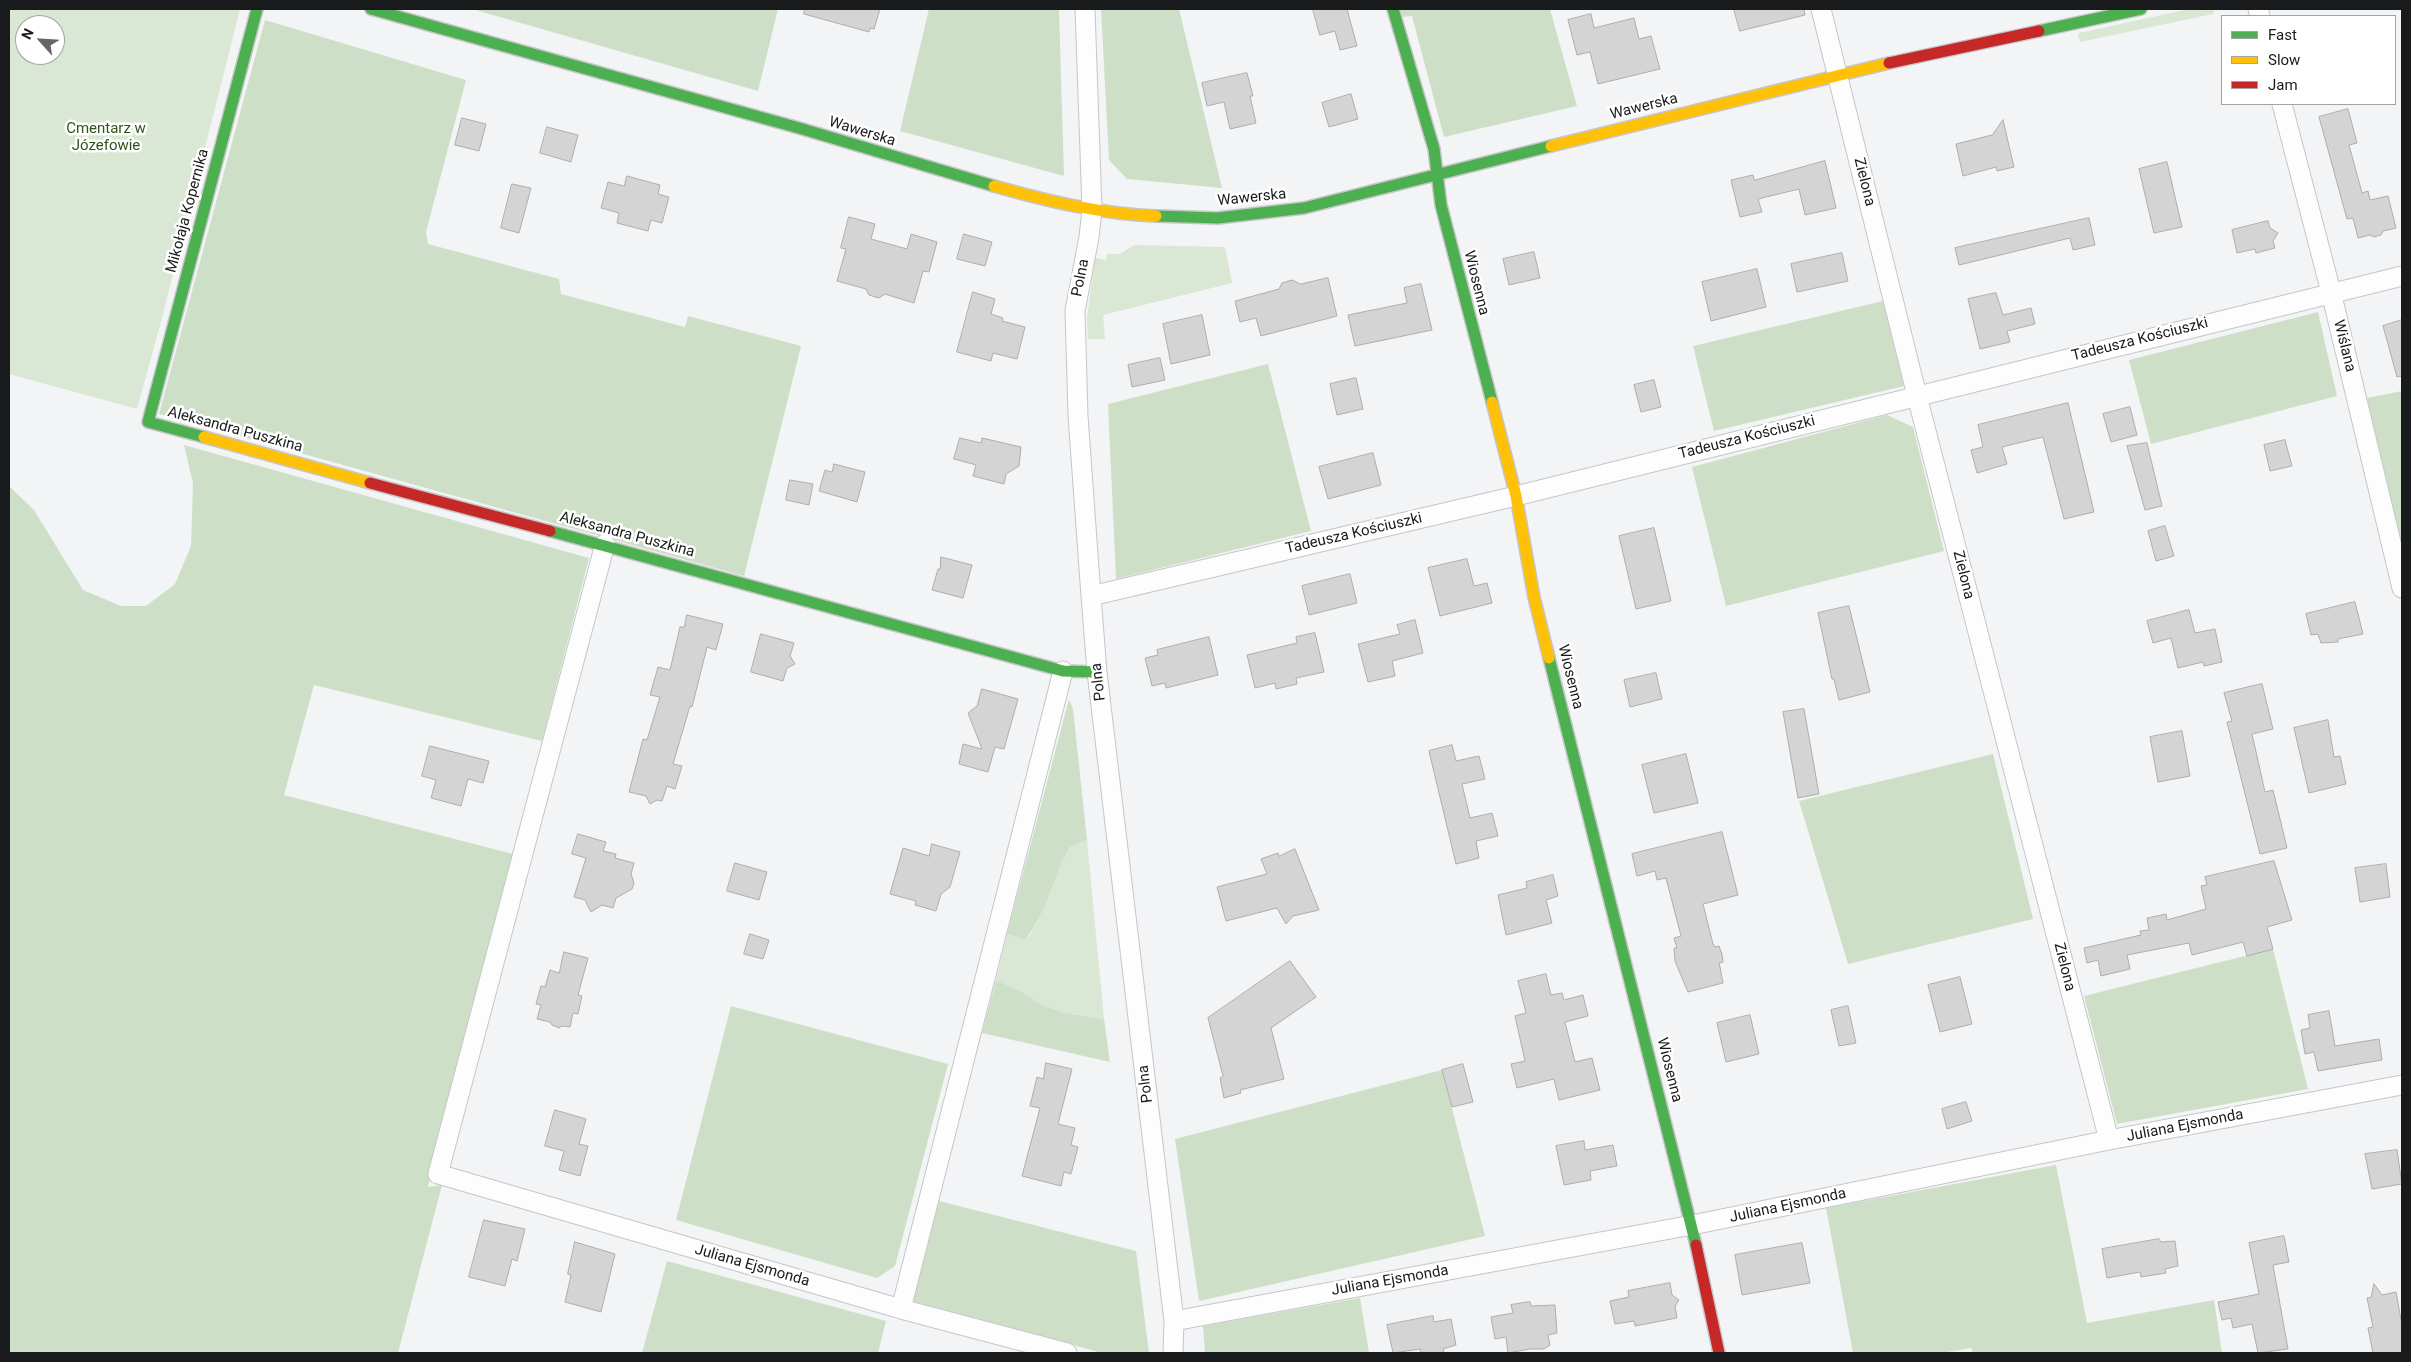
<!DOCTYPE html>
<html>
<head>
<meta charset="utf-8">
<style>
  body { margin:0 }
  #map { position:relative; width:2411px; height:1362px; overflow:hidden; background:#f3f4f6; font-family:Roboto,sans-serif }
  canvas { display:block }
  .frame { position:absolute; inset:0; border:10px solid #191a1b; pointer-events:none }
  .legend { position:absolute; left:2221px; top:15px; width:175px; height:90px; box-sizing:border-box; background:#fff; border:1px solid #a3a3a4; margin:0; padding:6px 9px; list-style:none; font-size:15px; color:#191a1b }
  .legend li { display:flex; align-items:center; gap:10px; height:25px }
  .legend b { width:25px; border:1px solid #a3a3a4 }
  .north { position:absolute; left:15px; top:15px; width:50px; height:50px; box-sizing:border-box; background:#fff; border:1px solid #a3a3a4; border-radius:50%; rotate:296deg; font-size:14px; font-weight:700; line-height:20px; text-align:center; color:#191a1b }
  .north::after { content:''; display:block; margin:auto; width:18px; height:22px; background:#656668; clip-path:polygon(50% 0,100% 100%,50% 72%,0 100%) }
</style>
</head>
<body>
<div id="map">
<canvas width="2411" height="1362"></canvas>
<div class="frame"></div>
<ul class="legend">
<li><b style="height:6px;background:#4caf50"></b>Fast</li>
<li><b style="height:6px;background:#ffc107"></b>Slow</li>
<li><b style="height:6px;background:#c62828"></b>Jam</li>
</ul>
<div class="north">N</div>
</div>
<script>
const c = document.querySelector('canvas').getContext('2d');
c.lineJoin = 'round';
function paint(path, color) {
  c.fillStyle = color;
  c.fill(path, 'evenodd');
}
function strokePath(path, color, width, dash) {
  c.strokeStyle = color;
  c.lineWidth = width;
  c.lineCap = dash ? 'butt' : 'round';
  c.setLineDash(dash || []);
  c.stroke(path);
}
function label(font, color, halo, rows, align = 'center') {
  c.font = font + ' Roboto,sans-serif';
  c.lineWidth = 5;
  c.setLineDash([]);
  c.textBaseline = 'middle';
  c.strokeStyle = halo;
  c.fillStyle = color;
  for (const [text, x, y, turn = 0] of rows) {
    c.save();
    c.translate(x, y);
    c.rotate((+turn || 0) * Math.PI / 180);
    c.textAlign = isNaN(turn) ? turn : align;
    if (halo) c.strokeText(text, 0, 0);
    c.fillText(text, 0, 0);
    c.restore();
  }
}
paint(new Path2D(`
  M 9,9 L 240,9 L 163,314 L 137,409 L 9,374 ZM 25,25 L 55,25 L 55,55 L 25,55 Z
  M 2189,9 L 2214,9 L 2214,11 L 2213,14 L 2080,42 L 2078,35 L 2079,33 Z
  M 1134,245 L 1225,247 L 1232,283 L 1103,315 L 1105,339 L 1088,339 L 1087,319 L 1095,258 L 1106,260 L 1107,254 L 1120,254 Z
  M 1087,840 L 1104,1019 L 1065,1013 L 1042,1005 L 1022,992 L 996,980 L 1007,934 L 1027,940 L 1043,911 L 1062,862 L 1070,847 Z`), '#d9e7d4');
paint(new Path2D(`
  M 472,9 L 778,9 L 758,91 Z
  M 929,9 L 1059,9 L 1064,176 L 900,131 Z
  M 1101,9 L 1179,9 L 1222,188 L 1127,179 L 1109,160 Z
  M 1400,9 L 1550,9 L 1577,106 L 1444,137 L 1412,16 L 1403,17 Z
  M 265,20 L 466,80 L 426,232 L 428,244 L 559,279 L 561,294 L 685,327 L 688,316 L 801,346 L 744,576 L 159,414 Z
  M 1883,301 L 1904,386 L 1714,431 L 1693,346 Z
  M 2318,312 L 2337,396 L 2151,444 L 2129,360 Z
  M 1268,364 L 1311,531 L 1116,579 L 1108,404 Z
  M 2402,391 L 2402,547 L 2367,398 Z
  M 1887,415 L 1913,427 L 1944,551 L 1726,606 L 1692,467 Z
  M 184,445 L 589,558 L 542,741 L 314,685 L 284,795 L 513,854 L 428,1187 L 442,1185 L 398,1353 L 9,1353 L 9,486 L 34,510 L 83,590 L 121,606 L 146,606 L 175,584 L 191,546 L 193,483 Z
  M 1069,699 L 1073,709 L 1087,840 L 1070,847 L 1062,862 L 1043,911 L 1026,940 L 1007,934 Z
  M 1993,754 L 2033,919 L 1848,964 L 1799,801 Z
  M 2273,949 L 2308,1089 L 2117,1124 L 2084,996 Z
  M 996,980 L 1022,992 L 1042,1005 L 1065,1013 L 1104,1019 L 1110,1062 L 982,1033 Z
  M 731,1006 L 948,1064 L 895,1266 L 877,1278 L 676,1220 Z
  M 1442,1070 L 1485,1236 L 1199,1301 L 1175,1139 Z
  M 2056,1165 L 2087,1323 L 2214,1300 L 2222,1353 L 1973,1353 L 1971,1348 L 1941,1353 L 1853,1353 L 1826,1208 Z
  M 939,1201 L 1136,1251 L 1149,1353 L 1102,1353 L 912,1301 Z
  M 667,1261 L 886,1321 L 878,1353 L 642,1353 Z
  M 1360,1298 L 1369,1353 L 1205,1353 L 1203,1326 Z`), '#cedfc7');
const building = new Path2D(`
  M 805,9 L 880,9 L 874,29 L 870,28 L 869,32 L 804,14 Z
  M 1313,9 L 1347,9 L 1357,46 L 1340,50 L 1335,31 L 1320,35 Z
  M 1734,9 L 1804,9 L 1805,15 L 1740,31 Z
  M 1591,14 L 1594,28 L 1634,18 L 1639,39 L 1651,36 L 1660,69 L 1598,84 L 1590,52 L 1577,55 L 1568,20 Z
  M 1247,73 L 1253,96 L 1250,96 L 1256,123 L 1230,129 L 1224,102 L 1207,106 L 1202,83 Z
  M 1351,94 L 1358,119 L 1329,127 L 1322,103 Z
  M 2348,109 L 2357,143 L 2349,145 L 2362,193 L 2368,191 L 2370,200 L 2388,196 L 2396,228 L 2383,231 L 2381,235 L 2374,237 L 2370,235 L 2358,238 L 2353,218 L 2347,219 L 2319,117 Z
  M 462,118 L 486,124 L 479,151 L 455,145 Z
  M 2003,120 L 2014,167 L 1997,171 L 1996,167 L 1963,176 L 1956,144 L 1992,135 Z
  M 547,127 L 578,135 L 571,162 L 540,153 Z
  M 1825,161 L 1836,208 L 1805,215 L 1799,189 L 1758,199 L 1762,212 L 1740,217 L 1731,180 L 1753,175 L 1754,180 Z
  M 2167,162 L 2182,227 L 2154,233 L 2139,169 Z
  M 627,176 L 660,185 L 658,194 L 669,197 L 662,223 L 651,220 L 648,231 L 617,223 L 619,213 L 601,208 L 608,182 L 624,186 Z
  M 512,184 L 531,188 L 519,233 L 501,228 Z
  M 849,217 L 875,224 L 871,239 L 907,249 L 911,234 L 937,242 L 929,272 L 923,271 L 914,303 L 885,294 L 879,298 L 869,295 L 866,289 L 837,281 L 846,249 L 841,248 Z
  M 2089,218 L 2095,245 L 2073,250 L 2070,238 L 1959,265 L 1955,248 Z
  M 2268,221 L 2270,228 L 2278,233 L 2273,241 L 2275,248 L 2256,253 L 2255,249 L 2237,253 L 2232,230 Z
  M 964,234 L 992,242 L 985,266 L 957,259 Z
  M 1534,252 L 1540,278 L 1509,285 L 1503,259 Z
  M 1842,253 L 1848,281 L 1797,292 L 1791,264 Z
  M 1757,269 L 1766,307 L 1711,321 L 1702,282 Z
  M 1328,278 L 1337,316 L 1261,336 L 1256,318 L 1240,322 L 1235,301 L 1279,289 L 1282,283 L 1292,280 L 1300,284 Z
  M 1421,284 L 1432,330 L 1355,346 L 1348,315 L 1407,303 L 1404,288 Z
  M 973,292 L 995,299 L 991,314 L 1003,318 L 1002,321 L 1025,327 L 1017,359 L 993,353 L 991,361 L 957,352 Z
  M 1996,293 L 2003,315 L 2031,308 L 2035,324 L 2007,331 L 2010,342 L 1980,349 L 1968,299 Z
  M 1202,315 L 1210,355 L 1171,364 L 1163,324 Z
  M 2402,320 L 2402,376 L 2397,377 L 2383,326 Z
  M 1160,358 L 1165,380 L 1132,387 L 1128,365 Z
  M 1356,378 L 1363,409 L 1337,415 L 1330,384 Z
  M 1654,380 L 1661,407 L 1641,412 L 1634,385 Z
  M 2068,403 L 2094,512 L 2064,519 L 2043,437 L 2002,447 L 2007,464 L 1977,473 L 1971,450 L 1983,447 L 1978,425 Z
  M 2130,407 L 2137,435 L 2111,442 L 2103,414 Z
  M 960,438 L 981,443 L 982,438 L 1021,447 L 1019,466 L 1006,474 L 1004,484 L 973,476 L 976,465 L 954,459 Z
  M 2285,440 L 2292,466 L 2270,471 L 2264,445 Z
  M 2147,443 L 2162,506 L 2145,510 L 2127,446 Z
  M 1373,453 L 1381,485 L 1328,499 L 1319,467 Z
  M 834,464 L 865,472 L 857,502 L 819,491 L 825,470 L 832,472 Z
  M 790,480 L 813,484 L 809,505 L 786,500 Z
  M 2165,526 L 2174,556 L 2156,561 L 2148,531 Z
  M 1654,528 L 1671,601 L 1636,609 L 1619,536 Z
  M 941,557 L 972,565 L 963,598 L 932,590 L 938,569 L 940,569 Z
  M 1467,559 L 1474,586 L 1487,583 L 1492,603 L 1440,616 L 1428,568 Z
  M 1350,574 L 1357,603 L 1309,615 L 1302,586 Z
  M 2355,602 L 2363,634 L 2338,639 L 2338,642 L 2321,643 L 2318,634 L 2311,635 L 2306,614 Z
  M 1849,606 L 1870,692 L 1839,700 L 1834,679 L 1832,679 L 1818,613 Z
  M 2189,610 L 2195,633 L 2215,629 L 2222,662 L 2204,666 L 2203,662 L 2178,668 L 2171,638 L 2153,643 L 2147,621 Z
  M 687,615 L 723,624 L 716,650 L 707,647 L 692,707 L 690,706 L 673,764 L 682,766 L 675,789 L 667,786 L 662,801 L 657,800 L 650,804 L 646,796 L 629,792 L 643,739 L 647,740 L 660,697 L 650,695 L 658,667 L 670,670 L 680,627 L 684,627 Z
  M 1415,620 L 1423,653 L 1392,661 L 1395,676 L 1368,682 L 1358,644 L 1400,634 L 1397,625 Z
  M 1315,633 L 1324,672 L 1296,678 L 1297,684 L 1276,689 L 1275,683 L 1255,688 L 1247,655 L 1297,643 L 1296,637 Z
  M 761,634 L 794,643 L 790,656 L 795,664 L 787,668 L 783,681 L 751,672 Z
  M 1209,637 L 1218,675 L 1166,688 L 1165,683 L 1152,686 L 1145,658 L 1158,655 L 1157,650 Z
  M 1656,673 L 1662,699 L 1630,707 L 1624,680 Z
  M 2262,684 L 2273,729 L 2252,734 L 2265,792 L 2273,790 L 2287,848 L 2260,854 L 2227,722 L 2232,721 L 2224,693 Z
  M 982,689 L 1018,699 L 1004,749 L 995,747 L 988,772 L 959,764 L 963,744 L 982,749 L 968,713 L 977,706 Z
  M 1804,709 L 1819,794 L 1798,798 L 1783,712 Z
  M 2328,720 L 2334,757 L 2340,756 L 2346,784 L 2309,793 L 2294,728 Z
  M 2182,731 L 2190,776 L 2158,782 L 2150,737 Z
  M 1452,745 L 1456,761 L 1479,756 L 1485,779 L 1462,784 L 1470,818 L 1492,813 L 1498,836 L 1476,841 L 1479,858 L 1456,864 L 1429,751 Z
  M 430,746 L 489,761 L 483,783 L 468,779 L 461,806 L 431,798 L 436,780 L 422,776 Z
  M 1686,754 L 1698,803 L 1654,813 L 1642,765 Z
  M 1722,832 L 1738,895 L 1703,904 L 1713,944 L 1715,947 L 1719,946 L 1722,954 L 1723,962 L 1719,963 L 1720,967 L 1723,983 L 1688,992 L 1675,961 L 1674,948 L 1677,948 L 1674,938 L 1681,936 L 1666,878 L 1657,880 L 1655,871 L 1637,876 L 1632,854 Z
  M 578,834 L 606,842 L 603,851 L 616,854 L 615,858 L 634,863 L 631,874 L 634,883 L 632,889 L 616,898 L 613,908 L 602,905 L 591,912 L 585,900 L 574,897 L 586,858 L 572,854 Z
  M 932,844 L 960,852 L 950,887 L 941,894 L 936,911 L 915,905 L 916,901 L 890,894 L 903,848 L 929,856 Z
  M 1295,849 L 1319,910 L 1293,916 L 1286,924 L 1277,908 L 1226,921 L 1217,887 L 1267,874 L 1261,859 L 1278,853 L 1279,856 Z
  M 2274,861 L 2292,920 L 2267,927 L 2273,949 L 2247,956 L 2243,942 L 2192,955 L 2189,943 L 2127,955 L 2130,969 L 2101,976 L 2098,960 L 2087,963 L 2084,948 L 2141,935 L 2140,931 L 2149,930 L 2147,918 L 2166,914 L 2167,920 L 2206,909 L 2201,886 L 2207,885 L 2205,877 Z
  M 735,863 L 767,872 L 759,900 L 727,891 Z
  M 2386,864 L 2390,897 L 2360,902 L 2355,868 Z
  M 1553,875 L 1558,896 L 1546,900 L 1552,923 L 1506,935 L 1498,895 L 1527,888 L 1526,882 Z
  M 750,934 L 769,940 L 763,959 L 744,954 Z
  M 564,952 L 588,958 L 578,995 L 582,996 L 578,1014 L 573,1013 L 570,1027 L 562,1026 L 559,1028 L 552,1025 L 550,1022 L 537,1019 L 541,1005 L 536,1004 L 541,986 L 545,987 L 550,970 L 559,973 Z
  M 1290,961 L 1316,997 L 1271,1028 L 1284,1079 L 1240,1090 L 1241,1093 L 1224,1098 L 1220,1078 L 1223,1076 L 1208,1018 Z
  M 1546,974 L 1551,995 L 1562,993 L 1564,1000 L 1583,995 L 1588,1016 L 1565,1022 L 1575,1062 L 1592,1058 L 1600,1090 L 1559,1100 L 1554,1079 L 1517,1088 L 1511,1064 L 1525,1061 L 1515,1016 L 1526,1013 L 1518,981 Z
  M 1960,977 L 1972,1024 L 1940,1032 L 1928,985 Z
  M 1848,1006 L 1856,1043 L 1839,1046 L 1831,1010 Z
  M 2329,1011 L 2335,1046 L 2379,1039 L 2382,1060 L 2318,1071 L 2314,1052 L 2305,1054 L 2301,1030 L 2310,1028 L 2308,1015 Z
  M 1750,1015 L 1759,1054 L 1726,1062 L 1717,1023 Z
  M 1046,1063 L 1072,1069 L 1058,1124 L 1075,1128 L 1071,1145 L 1078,1147 L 1071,1174 L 1064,1172 L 1061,1186 L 1022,1176 L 1040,1108 L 1030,1106 L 1037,1077 L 1043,1079 Z
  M 1463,1064 L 1473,1102 L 1452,1107 L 1442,1070 Z
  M 1966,1102 L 1972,1121 L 1947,1129 L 1942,1109 Z
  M 555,1110 L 586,1119 L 579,1144 L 588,1146 L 580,1176 L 559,1170 L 564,1151 L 545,1146 Z
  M 1584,1141 L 1585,1150 L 1613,1145 L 1617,1166 L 1590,1171 L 1591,1180 L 1564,1185 L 1556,1146 Z
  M 2397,1150 L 2402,1184 L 2372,1189 L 2365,1154 Z
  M 484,1220 L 525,1229 L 517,1261 L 512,1259 L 505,1286 L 469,1277 Z
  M 2284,1236 L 2289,1262 L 2273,1265 L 2288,1349 L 2258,1353 L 2252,1324 L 2233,1328 L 2231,1318 L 2222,1320 L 2218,1302 L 2259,1294 L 2249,1243 Z
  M 2159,1239 L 2161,1242 L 2175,1241 L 2178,1266 L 2165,1269 L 2166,1273 L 2141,1277 L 2140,1272 L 2107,1278 L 2102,1249 Z
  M 575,1242 L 615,1254 L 601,1312 L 565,1302 L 571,1275 L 568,1274 Z
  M 1802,1243 L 1810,1283 L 1742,1295 L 1735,1255 Z
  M 1670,1283 L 1672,1295 L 1679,1300 L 1675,1306 L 1677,1318 L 1635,1326 L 1634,1321 L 1615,1324 L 1610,1301 L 1629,1297 L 1628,1291 Z
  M 2374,1284 L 2382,1295 L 2396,1292 L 2402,1325 L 2402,1353 L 2373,1353 L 2368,1328 L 2373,1327 L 2367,1298 L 2371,1297 Z
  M 1530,1302 L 1531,1306 L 1555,1305 L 1557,1333 L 1548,1335 L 1550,1345 L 1544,1349 L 1530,1349 L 1508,1353 L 1506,1337 L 1495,1339 L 1491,1317 L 1513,1313 L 1511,1305 Z
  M 1433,1316 L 1434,1322 L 1451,1319 L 1456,1345 L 1443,1349 L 1444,1353 L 1421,1353 L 1420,1349 L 1393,1353 L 1387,1325 Z`);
paint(building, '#d5d4d4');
strokePath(building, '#adadad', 1);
const street = new Path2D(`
  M 1085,9 L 1092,210 L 1089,237 L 1075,311 L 1078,416 L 1091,596 L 1097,672 L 1174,1321 L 1173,1353
  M 1821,9 L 1917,396 L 2109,1140
  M 2258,9 L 2260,16
  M 2282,104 L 2331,292 L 2402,588
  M 605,544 L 438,1174 L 901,1309 L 1067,1353
  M 1091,596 L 1516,496 L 2402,276
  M 901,1309 L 1063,671
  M 1174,1321 L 1692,1225 L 2109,1140 L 2402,1085`);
const fast = new Path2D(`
  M 371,9 L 799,128 L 994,186
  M 1393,9 L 1434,149 L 1441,205 L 1492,402
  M 2039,31 L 2141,9
  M 1156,216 L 1218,218 L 1304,208 L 1551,146
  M 204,437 L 148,422 L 257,9
  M 550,531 L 1063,671 L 1097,672
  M 1549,658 L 1696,1245`);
const slow = new Path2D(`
  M 1551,146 L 1889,63
  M 994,186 C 1047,201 1101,214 1156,216
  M 1492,402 L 1516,496 L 1534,597 L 1549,658
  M 204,437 L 370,483`);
const jam = new Path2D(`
  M 1889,63 L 2039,31
  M 370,483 L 550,531
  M 1696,1245 L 1719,1353`);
strokePath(street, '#c6c6c8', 21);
strokePath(fast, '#c6c6c8', 14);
strokePath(slow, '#c6c6c8', 14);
strokePath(jam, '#c6c6c8', 14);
strokePath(street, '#fdfdfe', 19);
strokePath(fast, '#4caf50', 11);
strokePath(slow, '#ffc107', 11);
strokePath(jam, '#c62828', 11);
label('15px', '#191a1b', '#fff', [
  ["Wawerska",1644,107,-14],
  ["Wawerska",862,132,17],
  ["Zielona",1864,182,76],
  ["Wawerska",1252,198,-6],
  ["Mikołaja Kopernika",188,211,-75],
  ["Polna",1081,278,-79],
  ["Wiosenna",1476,283,76],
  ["Tadeusza Kościuszki",2140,340,-14],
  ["Wiślana",2344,346,76],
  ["Aleksandra Puszkina",235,430,15],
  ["Tadeusza Kościuszki",1747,438,-14],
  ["Tadeusza Kościuszki",1354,534,-13],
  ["Aleksandra Puszkina",627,535,15],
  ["Zielona",1963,575,76],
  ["Wiosenna",1570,677,76],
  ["Polna",1099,682,-96],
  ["Zielona",2064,967,76],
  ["Wiosenna",1669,1070,76],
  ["Polna",1146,1084,-97],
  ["Juliana Ejsmonda",2185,1126,-11],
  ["Juliana Ejsmonda",1788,1206,-12],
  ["Juliana Ejsmonda",752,1266,16],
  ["Juliana Ejsmonda",1390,1281,-10]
]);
label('15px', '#2e5418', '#fff', [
  ["Cmentarz w",106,129],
  ["Józefowie",106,146]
]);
</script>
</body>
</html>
